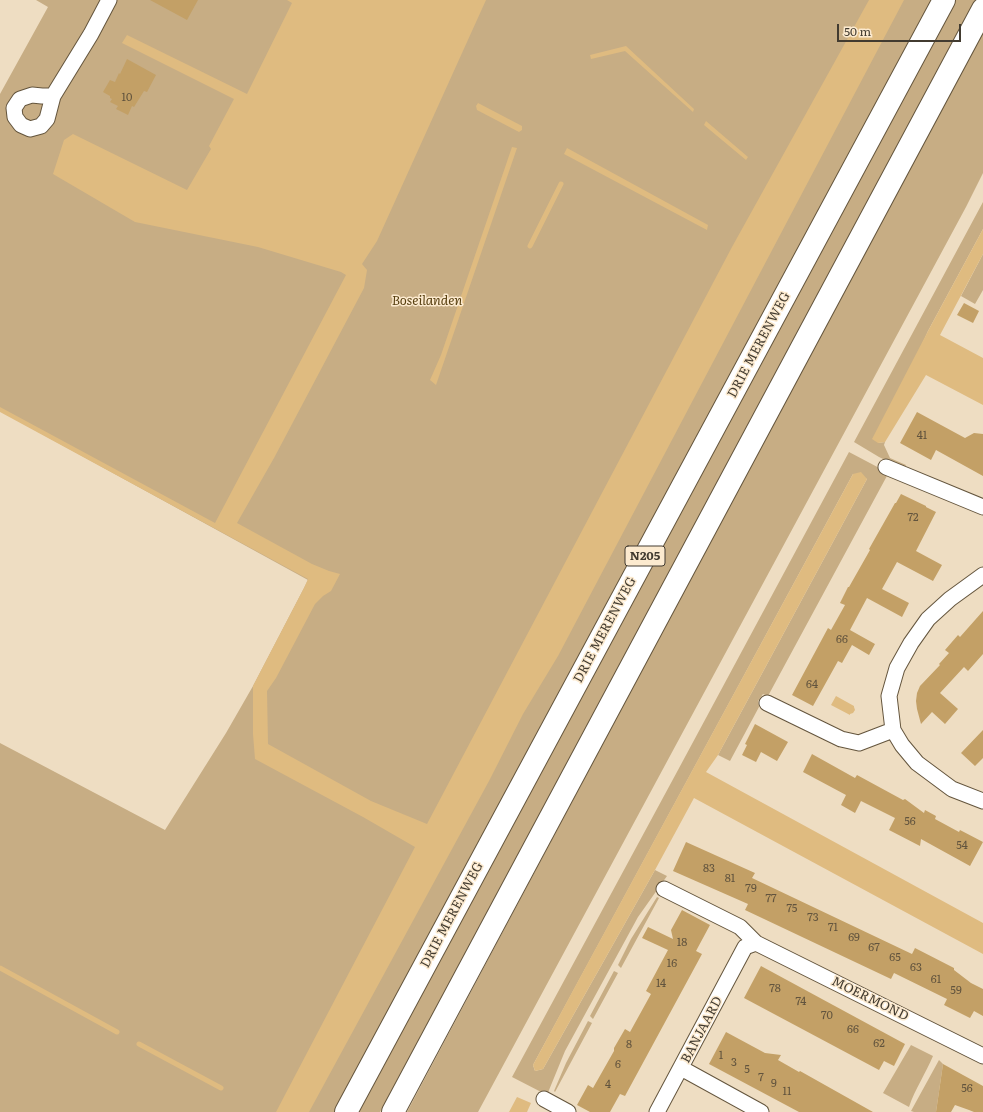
<!DOCTYPE html>
<html>
<head>
<meta charset="utf-8">
<style>
  body { margin:0 }
  #map { position:relative; width:983px; height:1112px; overflow:hidden; background:#eeddc2; font-family:Literata,serif }
  canvas { display:block }
  .scale { position:absolute; left:837px; top:24px; width:124px; height:18px; box-sizing:border-box; border:2px solid #423b30; border-top:0; padding-left:5px; font-size:12px; line-height:14px; white-space:nowrap; color:#423b30; -webkit-text-stroke:3px #fceacf; paint-order:stroke }
</style>
</head>
<body>
<div id="map">
<canvas width="983" height="1112"></canvas>
<div class="scale">50 m</div>
</div>
<script>
const c = document.querySelector('canvas').getContext('2d');
c.lineJoin = 'round';
function paint(path, color) {
  c.fillStyle = color;
  c.fill(path, 'evenodd');
}
function strokePath(path, color, width, dash) {
  c.strokeStyle = color;
  c.lineWidth = width;
  c.lineCap = dash ? 'butt' : 'round';
  c.setLineDash(dash || []);
  c.stroke(path);
}
function label(font, color, halo, rows, align = 'center') {
  c.font = font + ' Literata,serif';
  c.lineWidth = 3;
  c.setLineDash([]);
  c.textBaseline = 'middle';
  c.strokeStyle = halo;
  c.fillStyle = color;
  for (const [text, x, y, turn = 0] of rows) {
    c.save();
    c.translate(x, y);
    c.rotate((+turn || 0) * Math.PI / 180);
    c.textAlign = isNaN(turn) ? turn : align;
    if (halo) c.strokeText(text, 0, 0);
    c.fillText(text, 0, 0);
    c.restore();
  }
}
paint(new Path2D(`
  M 36,0 L 934,0 L 539,730 L 335,1112 L 0,1112 L 0,743 L 165,830 L 226,733 L 253,686 L 304,588 L 308,580 L 0,411 L 0,94 L 48,7 Z
  M 954,0 L 978,0 L 380,1112 L 358,1112 Z
  M 983,29 L 983,173 L 966,207 L 478,1112 L 407,1112 Z
  M 983,202 L 983,229 L 928,331 L 878,443 L 885,442 L 884,445 L 890,458 L 906,465 L 904,469 L 879,457 L 854,442 Z
  M 983,254 L 983,290 L 975,304 L 961,296 Z
  M 849,452 L 885,471 L 888,474 L 768,696 L 763,694 L 758,701 L 759,707 L 730,761 L 718,755 L 867,479 L 853,474 L 533,1065 L 535,1071 L 543,1069 L 655,870 L 667,876 L 638,917 L 565,1051 L 547,1095 L 512,1077 L 678,770 Z
  M 657,897 L 659,898 L 621,968 L 618,965 L 631,939 Z
  M 614,971 L 618,973 L 593,1019 L 590,1016 Z
  M 588,1021 L 592,1023 L 555,1092 L 554,1091 L 566,1063 Z
  M 911,1045 L 933,1056 C 926,1073 915,1089 909,1107 L 883,1093 Z
  M 939,1060 L 943,1064 L 936,1112 L 914,1112 L 911,1111 Z`), '#c7ad84');
paint(new Path2D(`
  M 287,0 L 486,0 L 377,241 L 362,264 L 367,270 L 364,288 L 274,458 L 237,523 L 312,564 L 329,571 L 340,574 L 331,591 L 323,596 L 315,604 L 276,678 L 267,691 L 268,744 L 371,801 L 427,824 L 732,247 L 869,0 L 904,0 L 558,656 L 523,714 L 489,781 L 309,1112 L 276,1112 L 415,847 L 363,817 L 255,759 L 253,734 L 253,686 L 304,588 L 308,579 L 0,412 L 0,407 L 215,523 L 346,275 L 341,272 L 258,247 L 135,222 L 53,174 L 64,140 L 73,134 L 187,190 L 211,149 L 209,146 L 234,99 L 122,43 L 127,35 L 247,94 L 292,3 Z
  M 626,46 L 694,109 L 693,112 L 625,51 L 591,59 L 590,55 Z
  M 478,103 L 522,126 L 522,130 L 519,132 L 477,110 L 476,106 Z
  M 706,121 L 748,157 L 746,160 L 704,125 Z
  M 512,147 L 517,148 L 436,385 L 430,380 L 441,355 Z
  M 567,148 L 708,225 L 707,230 L 564,154 Z
  M 983,229 L 983,254 L 940,335 L 983,358 L 983,405 L 926,375 L 885,442 L 878,443 L 872,439 L 928,331 Z
  M 861,472 L 867,479 L 718,755 L 706,772 L 983,923 L 983,954 L 694,798 L 655,870 L 543,1069 L 535,1071 L 533,1065 L 570,996 L 853,474 Z
  M 836,696 L 854,706 L 854,707 L 855,710 L 853,713 L 850,714 L 850,715 L 831,705 Z
  M 517,1097 L 531,1103 L 527,1112 L 509,1112 Z`), '#dfbb80');
strokePath(new Path2D(`
  M 530,246 L 561,184
  M 0,968 L 117,1032
  M 139,1044 L 221,1088`), '#dfbb80', 5);
paint(new Path2D(`
  M 150,0 L 198,0 L 187,20 Z
  M 127,59 L 156,75 L 147,92 L 144,91 L 134,107 L 132,106 L 128,115 L 116,109 L 118,106 L 110,102 L 112,99 L 110,98 L 110,96 L 103,92 L 110,80 L 115,82 L 119,73 L 120,74 Z
  M 964,303 L 979,311 L 973,323 L 957,315 Z
  M 917,412 L 965,438 L 974,433 L 983,434 L 983,476 L 936,450 L 931,460 L 900,443 Z
  M 901,494 L 926,506 L 926,507 L 936,512 L 916,551 L 942,565 L 933,581 L 897,562 L 882,589 L 909,603 L 902,617 L 867,598 L 850,630 L 875,644 L 869,655 L 852,645 L 842,663 L 838,661 L 813,706 L 792,695 L 828,628 L 831,630 L 845,605 L 840,603 L 848,587 L 849,587 L 870,550 L 869,549 L 895,503 L 896,503 Z
  M 983,611 L 983,654 L 968,671 L 964,667 L 940,693 L 958,709 L 945,724 L 932,712 L 921,724 L 917,709 L 916,701 L 917,693 L 920,686 L 940,665 L 939,664 L 949,653 L 945,650 L 958,635 L 960,637 Z
  M 755,724 L 788,742 L 777,761 L 761,752 L 756,762 L 742,755 L 747,745 L 745,744 Z
  M 983,730 L 983,758 L 975,766 L 961,753 Z
  M 812,754 L 855,778 L 857,775 L 903,800 L 905,799 L 924,813 L 925,810 L 936,816 L 935,819 L 959,832 L 960,830 L 983,842 L 970,866 L 921,839 L 920,846 L 889,830 L 895,818 L 861,801 L 855,813 L 841,805 L 846,795 L 803,772 Z
  M 686,842 L 755,873 L 752,878 L 912,954 L 915,948 L 954,968 L 954,970 L 971,983 L 983,989 L 983,1016 L 974,1011 L 970,1018 L 944,1005 L 947,999 L 894,973 L 891,979 L 745,910 L 748,904 L 673,871 Z
  M 682,910 L 710,925 L 696,951 L 702,954 L 625,1096 L 620,1094 L 610,1112 L 590,1112 L 577,1105 L 588,1085 L 593,1088 L 614,1051 L 614,1048 L 625,1029 L 630,1032 L 651,994 L 646,991 L 668,950 L 642,938 L 648,927 L 673,939 L 671,930 Z
  M 761,966 L 905,1044 L 894,1066 L 884,1061 L 879,1070 L 744,998 Z
  M 726,1032 L 765,1053 L 781,1055 L 778,1060 L 799,1072 L 800,1071 L 873,1112 L 799,1112 L 709,1064 Z
  M 943,1064 L 983,1086 L 983,1112 L 974,1112 L 969,1110 L 955,1105 L 951,1112 L 936,1112 Z`), '#c3a066');
const street = new Path2D(`
  M 53,96 L 42,96 L 32,95 L 20,99 L 14,108 L 15,117 L 21,125 L 30,129 L 41,126 L 47,119 L 53,96 L 91,34 L 109,0
  M 886,467 L 983,507
  M 983,575 L 950,599 L 928,619 L 911,643 L 897,668 L 889,696 L 893,730 L 902,745 L 917,763 L 952,789 L 983,801
  M 767,703 L 841,739 L 859,743 L 893,730
  M 664,889 L 740,927 L 756,943
  M 681,1068 L 761,1112
  M 544,1099 L 568,1112
  M 657,1112 L 745,947 L 756,943 L 983,1056`);
const highway = new Path2D(`
  M 346,1112 L 944,0
  M 393,1112 L 983,9`);
strokePath(street, '#64553d', 17);
strokePath(highway, '#64553d', 24);
strokePath(street, '#fff', 15);
strokePath(highway, '#fff', 22);
label('11px', '#62543e', null, [
  ["10",127,98],
  ["41",922,436],
  ["72",913,518],
  ["66",842,640],
  ["64",812,685],
  ["56",910,822],
  ["54",962,846],
  ["83",709,869],
  ["81",730,879],
  ["79",751,889],
  ["77",771,899],
  ["75",792,909],
  ["73",813,918],
  ["71",833,928],
  ["69",854,938],
  ["18",682,943],
  ["67",874,948],
  ["65",895,958],
  ["16",672,964],
  ["63",916,968],
  ["61",936,980],
  ["14",661,984],
  ["78",775,989],
  ["59",956,991],
  ["74",801,1002],
  ["70",827,1016],
  ["66",853,1030],
  ["62",879,1044],
  ["8",629,1045],
  ["1",721,1056],
  ["3",734,1063],
  ["6",618,1065],
  ["5",747,1070],
  ["7",761,1078],
  ["9",774,1084],
  ["4",608,1085],
  ["56",967,1089],
  ["11",787,1092]
]);
for (const [x, y, w] of [
  [645,556,40]
]) {
  const box = new Path2D();
  box.roundRect(x - w / 2, y - 10, w, 20, 3);
  c.fillStyle = '#fceacf';
  c.fill(box);
  strokePath(box, '#423b30', 1);
}
label('bold 12px', '#423b30', null, [
  ["N205",645,556]
]);
label('italic 13px', '#563e0f', '#fceacf', [
  ["Boseilanden",427,301]
]);
label('13px', '#423b30', '#fceacf', [
  ["DRIE MERENWEG",759,345,-62],
  ["DRIE MERENWEG",605,630,-62],
  ["DRIE MERENWEG",452,915,-62],
  ["MOERMOND",870,999,26],
  ["BANJAARD",702,1030,-62]
]);
</script>
</body>
</html>
